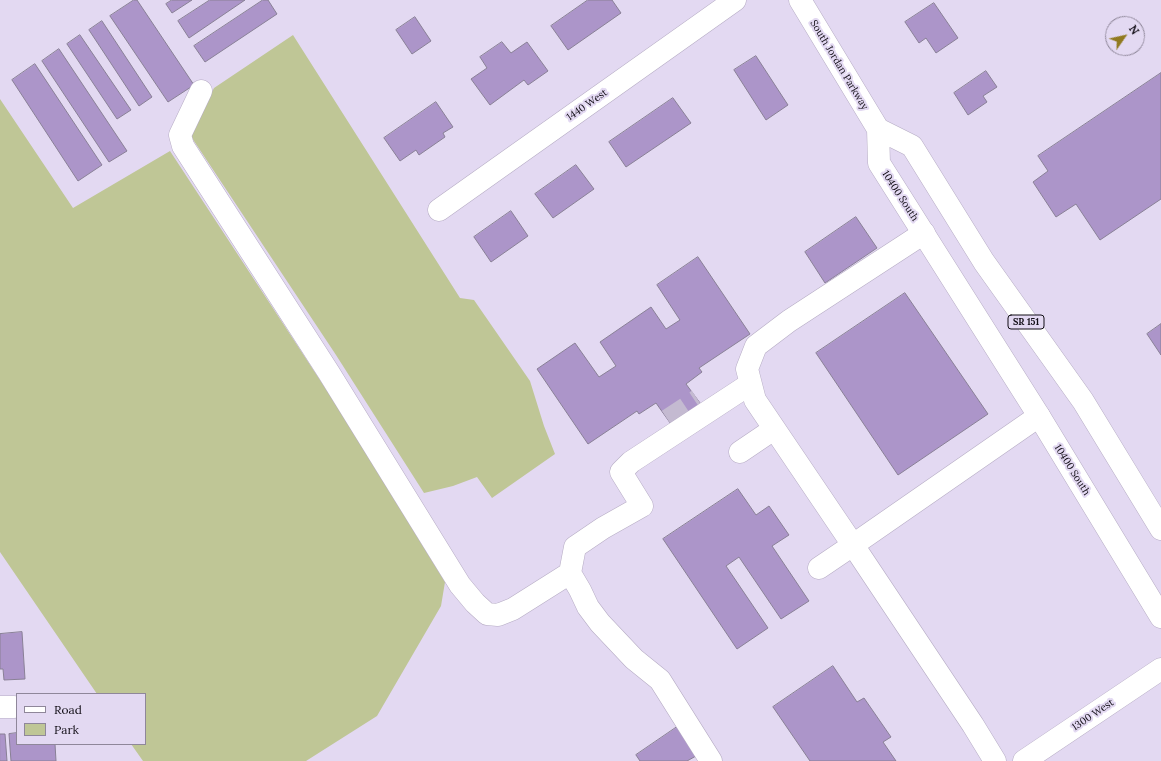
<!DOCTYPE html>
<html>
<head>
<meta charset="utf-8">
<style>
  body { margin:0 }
  #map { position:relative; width:1161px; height:761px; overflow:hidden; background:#e3d9f2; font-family:Lora,serif }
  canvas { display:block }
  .legend { position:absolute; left:16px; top:693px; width:130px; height:52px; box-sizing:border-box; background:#e3d9f2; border:1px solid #8f879a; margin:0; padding:5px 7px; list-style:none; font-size:12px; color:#110d15 }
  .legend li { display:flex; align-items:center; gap:8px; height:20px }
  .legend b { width:20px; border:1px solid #8f879a }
  .north { position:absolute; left:1105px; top:16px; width:40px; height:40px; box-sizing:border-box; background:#e3d9f2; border:1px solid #8f879a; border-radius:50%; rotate:56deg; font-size:11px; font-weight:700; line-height:16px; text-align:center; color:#110d15 }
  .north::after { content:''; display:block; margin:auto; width:14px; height:18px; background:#917a20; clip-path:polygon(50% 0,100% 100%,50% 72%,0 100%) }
</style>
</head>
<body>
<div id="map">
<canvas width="1161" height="761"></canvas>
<ul class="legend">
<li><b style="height:5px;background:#fff"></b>Road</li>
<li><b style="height:11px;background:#bfc696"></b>Park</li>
</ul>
<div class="north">N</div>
</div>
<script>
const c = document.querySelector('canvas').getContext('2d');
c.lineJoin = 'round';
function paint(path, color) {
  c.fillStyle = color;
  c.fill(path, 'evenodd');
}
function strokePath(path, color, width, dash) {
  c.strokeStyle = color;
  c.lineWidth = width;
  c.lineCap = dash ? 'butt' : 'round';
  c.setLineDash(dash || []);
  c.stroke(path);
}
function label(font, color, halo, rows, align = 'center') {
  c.font = font + ' Lora,serif';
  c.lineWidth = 4;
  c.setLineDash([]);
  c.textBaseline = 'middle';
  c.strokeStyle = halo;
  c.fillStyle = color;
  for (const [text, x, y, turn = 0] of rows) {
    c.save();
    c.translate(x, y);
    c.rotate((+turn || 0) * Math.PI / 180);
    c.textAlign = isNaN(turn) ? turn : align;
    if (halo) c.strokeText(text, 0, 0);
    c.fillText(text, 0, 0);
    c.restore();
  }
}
paint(new Path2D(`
  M 293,35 L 460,298 L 474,300 L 530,381 L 544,426 L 555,454 L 492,498 L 477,477 L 453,486 L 424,493 L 336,355 L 190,135 L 214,88 Z
  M 0,99 L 73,208 L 170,151 L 337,406 L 445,582 L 441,606 L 377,716 L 306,761 L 143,761 L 131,744 L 145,744 L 145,694 L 97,694 L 0,552 Z`), '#bfc696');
const building = new Path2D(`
  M 134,0 L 137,0 L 194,85 L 168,102 L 110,16 Z
  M 172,0 L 192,0 L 172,13 L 166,4 Z
  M 210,0 L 245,0 L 189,38 L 178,21 Z
  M 263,0 L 268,0 L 277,14 L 205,62 L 194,46 Z
  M 588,0 L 612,0 L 621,13 L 568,50 L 551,26 Z
  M 934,3 L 958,38 L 936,53 L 926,38 L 919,43 L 905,22 Z
  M 415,17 L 431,41 L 412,54 L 396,30 Z
  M 102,21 L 152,97 L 139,106 L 89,30 Z
  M 80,35 L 131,110 L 117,119 L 67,44 Z
  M 502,42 L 511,53 L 527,42 L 548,71 L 528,85 L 524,80 L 490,105 L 471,79 L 487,68 L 480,57 Z
  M 59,49 L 127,151 L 109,162 L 42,61 Z
  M 756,56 L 788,105 L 766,120 L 734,70 Z
  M 35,64 L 102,165 L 78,181 L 12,80 Z
  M 986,71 L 997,87 L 983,96 L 987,102 L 968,115 L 954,93 Z
  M 1161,73 L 1161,199 L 1100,240 L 1076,204 L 1056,217 L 1033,182 L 1048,171 L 1038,156 Z
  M 673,98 L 691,123 L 626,167 L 609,142 Z
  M 436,102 L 453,127 L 443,133 L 445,137 L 419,155 L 416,150 L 400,161 L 384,138 Z
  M 576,165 L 594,189 L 553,218 L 535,194 Z
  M 511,211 L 528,236 L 491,262 L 474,237 Z
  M 856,217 L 877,248 L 825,283 L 805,252 Z
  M 698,257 L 750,334 L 699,368 L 702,372 L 686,384 L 703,407 L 673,427 L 656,403 L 639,414 L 637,411 L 588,444 L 537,369 L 575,343 L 599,377 L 616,366 L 600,342 L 651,307 L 666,329 L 680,320 L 657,285 Z
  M 905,293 L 988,414 L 898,475 L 816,353 Z
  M 1161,324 L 1161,355 L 1147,334 Z
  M 738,489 L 756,515 L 769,506 L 789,535 L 772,546 L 809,601 L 781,619 L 739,557 L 726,566 L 768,628 L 737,649 L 663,539 Z
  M 22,632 L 25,679 L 4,680 L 3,669 L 0,669 L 0,634 Z
  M 833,666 L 857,702 L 864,698 L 891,737 L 883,742 L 896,761 L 810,761 L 773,707 Z
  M 677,727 L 696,756 L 687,761 L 640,761 L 636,755 Z
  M 17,733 L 17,744 L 55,744 L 56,761 L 11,761 L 9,734 Z
  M 0,734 L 5,734 L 7,761 L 0,761 Z`);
paint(building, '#ac95c9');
strokePath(building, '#898096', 1);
strokePath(new Path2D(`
  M 668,420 L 698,400`), '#c4bad1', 22, [22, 11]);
const minor = new Path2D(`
  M 201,91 L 180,135 L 183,146 L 329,373 L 460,585 L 475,603 L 487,614 L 498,615 L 513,609 L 570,573
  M 439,210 L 735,0
  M 924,233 L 789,321 L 756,346 L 747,369 L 755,400 L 853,545 L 1039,416
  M 740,452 L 774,429
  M 819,568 L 853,545 L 973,725 L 995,761
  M 0,707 L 14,707
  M 711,761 L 660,680 L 634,659 L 600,623 L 588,607 L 580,590 L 570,573 L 575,547 L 603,528 L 642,506 L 621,472 L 631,462 L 750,384
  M 1024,761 L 1161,669`);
const major = new Path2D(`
  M 800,0 L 878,129 L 879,163 L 1039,416 L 1161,617
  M 878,129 L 912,146 L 984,262 L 1083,401 L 1161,529`);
strokePath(minor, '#b6acc4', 23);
strokePath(major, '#b6acc4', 23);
strokePath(minor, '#fff', 22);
strokePath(major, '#fff', 22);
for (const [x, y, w] of [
  [1026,322,36]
]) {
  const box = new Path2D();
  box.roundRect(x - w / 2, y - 7, w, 14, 3);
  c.fillStyle = '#e3d9f2';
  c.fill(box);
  strokePath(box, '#110d15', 1);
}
label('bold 9px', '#110d15', null, [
  ["SR 151",1026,322]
]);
label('10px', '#110d15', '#e3d9f2', [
  ["South Jordan Parkway",839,65,59],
  ["1440 West",587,105,-35],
  ["10400 South",900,196,57],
  ["10400 South",1072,470,58],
  ["1300 West",1093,715,-34]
]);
</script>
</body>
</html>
